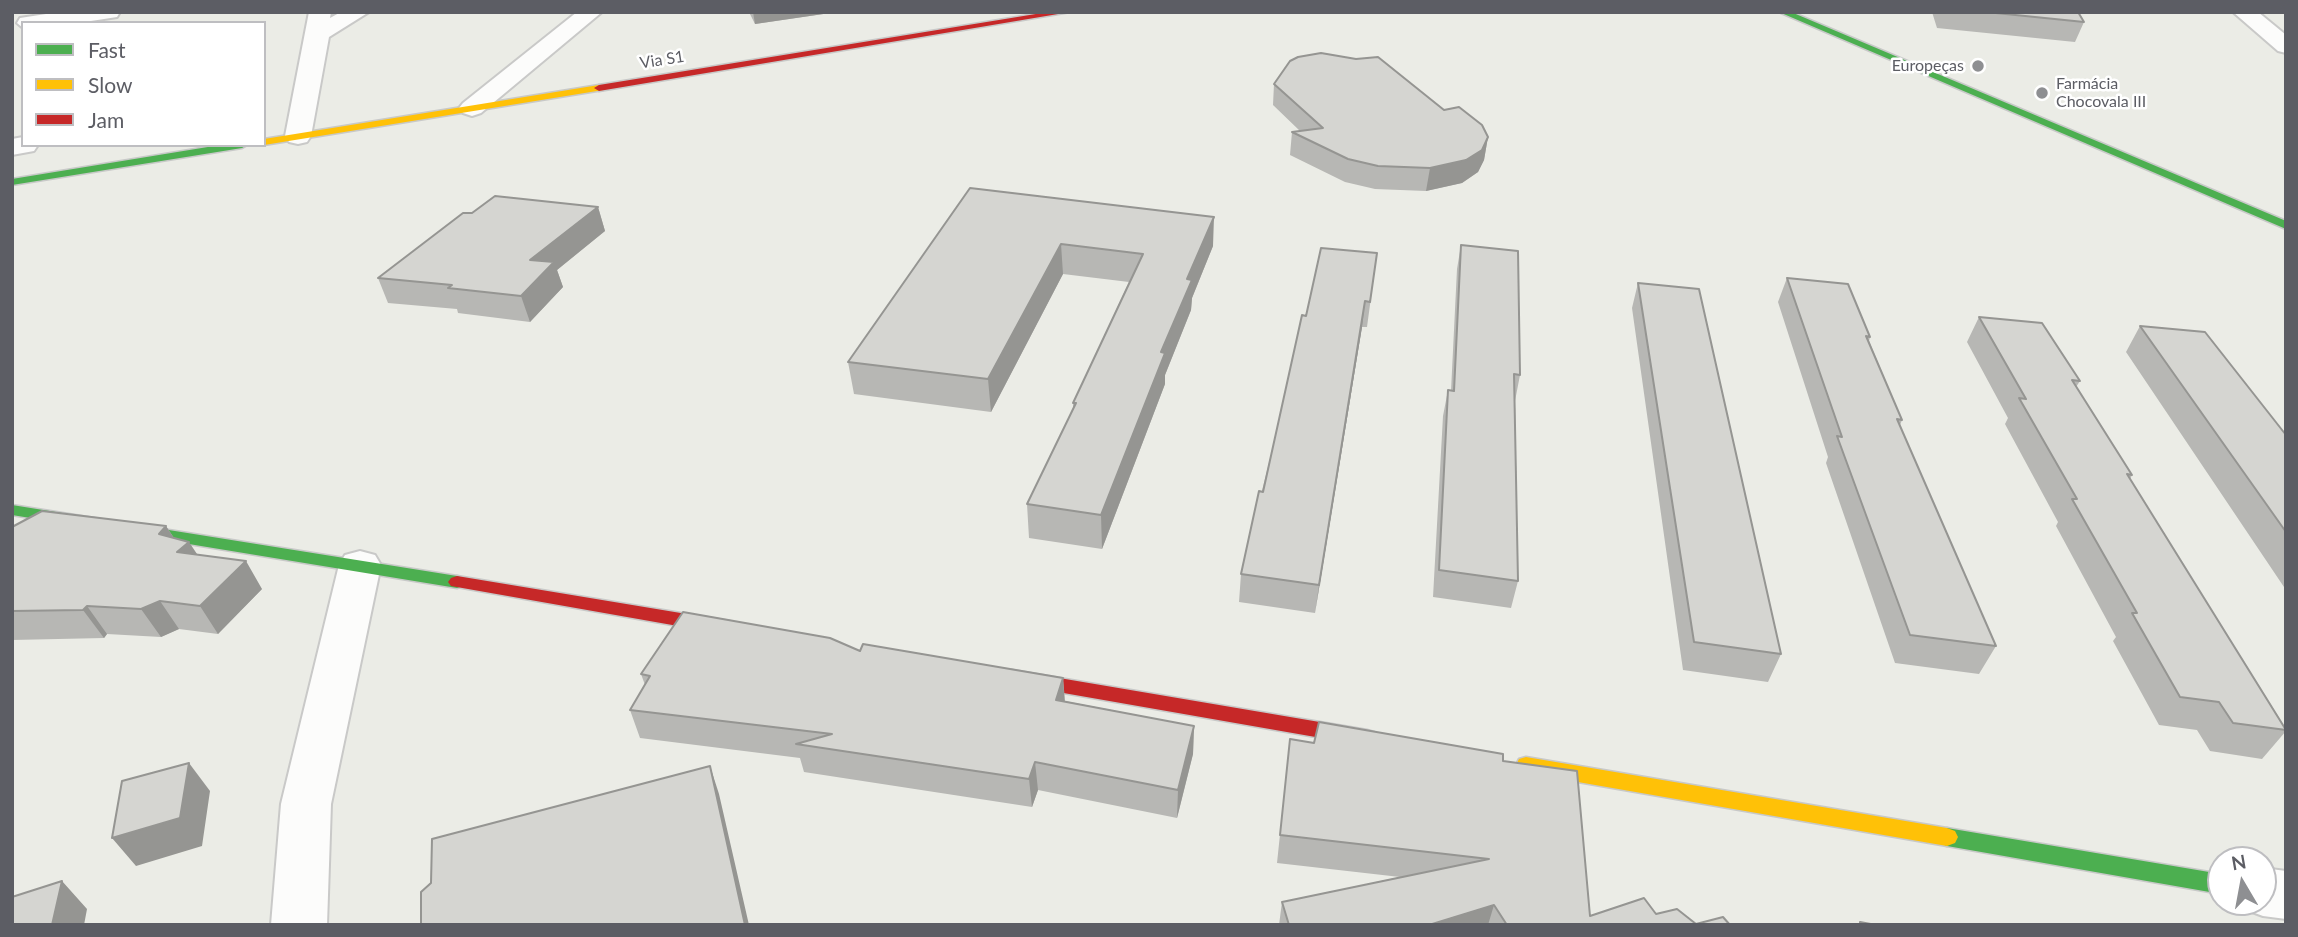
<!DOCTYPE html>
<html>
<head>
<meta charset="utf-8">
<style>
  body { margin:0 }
  #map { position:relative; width:2298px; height:937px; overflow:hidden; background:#ebece6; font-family:Lato,sans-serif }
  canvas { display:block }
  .frame { position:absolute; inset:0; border:14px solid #5c5d64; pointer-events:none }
  .legend { position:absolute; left:21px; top:21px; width:245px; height:126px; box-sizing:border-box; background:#fff; border:2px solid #bebec1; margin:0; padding:9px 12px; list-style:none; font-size:21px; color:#5c5d64 }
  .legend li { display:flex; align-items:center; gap:14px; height:35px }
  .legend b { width:35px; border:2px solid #bebec1 }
  .north { position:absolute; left:2207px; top:846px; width:70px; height:70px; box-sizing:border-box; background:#fff; border:2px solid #bebec1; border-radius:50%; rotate:350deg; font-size:19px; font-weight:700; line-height:28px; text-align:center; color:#5c5d64 }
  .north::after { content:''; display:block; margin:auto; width:24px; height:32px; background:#8e8f92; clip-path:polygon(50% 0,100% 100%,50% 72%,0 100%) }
</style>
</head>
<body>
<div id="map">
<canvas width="2298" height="937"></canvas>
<div class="frame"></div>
<ul class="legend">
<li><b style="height:9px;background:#4caf50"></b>Fast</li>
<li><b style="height:9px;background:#ffc107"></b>Slow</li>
<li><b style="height:9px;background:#c62828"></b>Jam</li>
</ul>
<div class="north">N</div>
</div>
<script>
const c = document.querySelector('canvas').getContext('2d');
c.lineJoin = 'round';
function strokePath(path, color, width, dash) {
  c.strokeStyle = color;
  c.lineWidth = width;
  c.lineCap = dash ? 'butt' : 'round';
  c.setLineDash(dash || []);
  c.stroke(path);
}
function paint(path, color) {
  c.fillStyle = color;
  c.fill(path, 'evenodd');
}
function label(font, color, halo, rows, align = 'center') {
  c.font = font + ' Lato,sans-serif';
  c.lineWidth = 5;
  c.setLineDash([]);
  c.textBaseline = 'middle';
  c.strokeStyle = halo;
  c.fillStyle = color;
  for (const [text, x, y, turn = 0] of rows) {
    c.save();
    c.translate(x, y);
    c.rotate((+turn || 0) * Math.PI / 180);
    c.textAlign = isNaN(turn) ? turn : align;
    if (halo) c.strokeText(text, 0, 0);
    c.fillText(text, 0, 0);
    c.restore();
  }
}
const street = new Path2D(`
  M 59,12 L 120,12 L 117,17 L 78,23 L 23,23 L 23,28 L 17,23 L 20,18 Z
  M 309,12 L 331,12 L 330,18 L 341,12 L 369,12 L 329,37 L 311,136 L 307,142 L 298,144 L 289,142 L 285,136 Z
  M 577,12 L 602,12 L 481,113 L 472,116 L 463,113 L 459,108 L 463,103 Z
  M 2233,12 L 2258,12 L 2286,35 L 2286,53 L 2278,51 Z
  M 23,137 L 23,145 L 38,145 L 34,151 L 12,155 L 12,139 Z
  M 360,551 L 375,555 L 381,565 L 331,804 L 327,925 L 271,925 L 281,804 L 339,565 L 345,555 Z
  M 2263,868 L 2286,871 L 2286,919 L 2263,916 L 2244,909 L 2241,902 L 2263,902 Z`);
const fast = new Path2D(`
  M 1779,12 L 1791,12 L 2286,221 L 2286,229 Z
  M 220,145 L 247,145 L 242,148 L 12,185 L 12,179 Z
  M 12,505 L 457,576 L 463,578 L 466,582 L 463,586 L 457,588 L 12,515 Z
  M 1947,828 L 2221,874 L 2221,894 L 1947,846 L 1939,843 L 1936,837 L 1939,831 Z`);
const slow = new Path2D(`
  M 599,85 L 604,88 L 603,90 L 264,145 L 264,139 Z
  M 1526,757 L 1947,828 L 1955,831 L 1958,837 L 1955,843 L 1947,846 L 1526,773 L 1519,771 L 1516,765 L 1519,759 Z`);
const jam = new Path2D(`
  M 1048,12 L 1070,12 L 599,91 L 594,88 L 599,85 Z
  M 457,576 L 729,621 L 735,623 L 738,628 L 735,633 L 729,635 L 451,586 L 448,582 L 451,578 Z
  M 1012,670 L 1367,730 L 1374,732 L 1377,738 L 1374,744 L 1367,746 L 1012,684 L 1005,682 L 1003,677 L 1005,672 Z`);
strokePath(street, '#c9c9c8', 4);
strokePath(fast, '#c8c9c8', 3);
strokePath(slow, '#c8c9c8', 3);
strokePath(jam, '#c8c9c8', 3);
paint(street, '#fcfcfb');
paint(fast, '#4caf50');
paint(slow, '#ffc107');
paint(jam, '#c62828');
paint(new Path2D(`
  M 749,12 L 837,12 L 755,24 Z
  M 1932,12 L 2078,12 L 2084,22 L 2075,42 L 1937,28 Z
  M 1274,84 L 1444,110 L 1488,137 L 1484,160 L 1478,172 L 1462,183 L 1426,191 L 1375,189 L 1345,182 L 1290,155 L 1292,132 L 1300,131 L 1273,105 Z
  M 970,188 L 1213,246 L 1192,298 L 1191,310 L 1165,375 L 1165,384 L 1102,549 L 1029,538 L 1027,504 L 1073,409 L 1073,403 L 1129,282 L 1063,274 L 991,412 L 854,394 L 848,362 Z
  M 598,207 L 605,231 L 557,270 L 563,287 L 530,322 L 458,313 L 457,309 L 388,303 L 378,278 L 472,213 Z
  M 1461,245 L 1520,375 L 1515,401 L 1518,581 L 1511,608 L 1433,597 L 1443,416 L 1448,390 L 1451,391 L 1457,269 Z
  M 1377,253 L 1367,327 L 1362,327 L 1315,613 L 1239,602 L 1241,574 L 1306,316 Z
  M 1787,278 L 1870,337 L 1869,341 L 1902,420 L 1900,425 L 1996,646 L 1979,674 L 1895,663 L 1826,463 L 1828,457 L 1778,302 Z
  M 1638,283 L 1781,654 L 1768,682 L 1683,670 L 1632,308 Z
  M 1979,317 L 2080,381 L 2076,387 L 2132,475 L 2130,479 L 2286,729 L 2286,731 L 2262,759 L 2210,751 L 2197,730 L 2159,725 L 2113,641 L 2116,637 L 2056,526 L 2058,522 L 2005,424 L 2008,418 L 1967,342 Z
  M 2140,326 L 2286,435 L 2286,590 L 2126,352 Z
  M 166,526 L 174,538 L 198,555 L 262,589 L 218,634 L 179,629 L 161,637 L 107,634 L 104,638 L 12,640 L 12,527 Z
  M 860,651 L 1063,678 L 1065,701 L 1194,726 L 1193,754 L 1177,818 L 1038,790 L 1032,807 L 804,772 L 800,758 L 640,738 L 630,710 L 645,685 L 641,674 Z
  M 1290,739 L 1314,743 L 1503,761 L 1590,916 L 1656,914 L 1696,924 L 1730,925 L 1279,925 L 1282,902 L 1400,877 L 1277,863 Z`), '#b7b7b4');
paint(new Path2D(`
  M 753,12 L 837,12 L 755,24 Z
  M 1488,137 L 1484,160 L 1478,172 L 1462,183 L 1426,191 L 1430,168 Z
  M 598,207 L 605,231 L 557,270 L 563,287 L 530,322 L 521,296 L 530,260 Z
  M 1214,217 L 1213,246 L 1192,298 L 1191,310 L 1165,375 L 1165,384 L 1102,549 L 1101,515 L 1187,279 Z
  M 1061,244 L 1063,274 L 991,412 L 988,379 Z
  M 1365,301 L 1362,327 L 1315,613 L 1319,585 Z
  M 166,526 L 181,549 L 189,542 L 207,569 L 195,580 L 159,534 Z
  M 246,561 L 262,589 L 218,634 L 200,606 Z
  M 160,601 L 179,629 L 161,637 L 141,609 Z
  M 87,606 L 107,634 L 104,638 L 83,610 Z
  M 1063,678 L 1065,706 L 1056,700 Z
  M 1194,726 L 1193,754 L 1177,818 L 1178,790 Z
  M 1035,762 L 1038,790 L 1032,807 L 1029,779 Z
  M 189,763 L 210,791 L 202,846 L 136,866 L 112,838 Z
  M 710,766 L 719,794 L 749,925 L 745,925 Z
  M 62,881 L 87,909 L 84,925 L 52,925 Z
  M 1494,905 L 1488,925 L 1429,925 Z`), '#959592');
const building = new Path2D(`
  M 1986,12 L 2078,12 L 2084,22 Z
  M 1321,53 L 1356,59 L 1378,57 L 1444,110 L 1459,107 L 1482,125 L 1488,137 L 1482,150 L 1466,160 L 1430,168 L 1378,166 L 1348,159 L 1292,132 L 1323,128 L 1274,84 L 1290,61 L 1298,57 Z
  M 970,188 L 1214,217 L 1187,279 L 1192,280 L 1161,352 L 1165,353 L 1101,515 L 1027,504 L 1076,403 L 1073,403 L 1143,254 L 1061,244 L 988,379 L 848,362 Z
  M 495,196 L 598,207 L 530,260 L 554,262 L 521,296 L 448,288 L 452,285 L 378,278 L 463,213 L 472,213 Z
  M 1461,245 L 1518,251 L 1520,375 L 1514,374 L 1518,581 L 1439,570 L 1448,390 L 1454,391 Z
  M 1321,248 L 1377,253 L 1370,302 L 1365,301 L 1319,585 L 1241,574 L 1259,491 L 1263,492 L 1302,315 L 1306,316 Z
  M 1787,278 L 1848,284 L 1870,337 L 1866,336 L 1902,420 L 1897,419 L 1996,646 L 1910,635 L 1837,436 L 1842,437 Z
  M 1638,283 L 1699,289 L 1781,654 L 1694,642 Z
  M 1979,317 L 2042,323 L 2080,381 L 2072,380 L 2132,475 L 2127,474 L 2286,730 L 2233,723 L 2219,702 L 2180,697 L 2132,613 L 2137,613 L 2072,499 L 2077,499 L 2019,398 L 2026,399 Z
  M 2140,326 L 2205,332 L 2286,435 L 2286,532 Z
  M 42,511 L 166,526 L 159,534 L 189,542 L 177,552 L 246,561 L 200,606 L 160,601 L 141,609 L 87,606 L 83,610 L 12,611 L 12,527 Z
  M 683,612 L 830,638 L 860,651 L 863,644 L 1063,678 L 1056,700 L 1194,726 L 1178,790 L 1035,762 L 1029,779 L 796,744 L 832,734 L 630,710 L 650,676 L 641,674 Z
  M 1319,722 L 1503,754 L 1503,761 L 1577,771 L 1590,916 L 1644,898 L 1656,914 L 1677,909 L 1696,924 L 1723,917 L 1730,925 L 1507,925 L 1494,905 L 1429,925 L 1289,925 L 1282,902 L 1489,859 L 1280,835 L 1290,739 L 1314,743 Z
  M 189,763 L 180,818 L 112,838 L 122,781 Z
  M 710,766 L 745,925 L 421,925 L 421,892 L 431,883 L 432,839 Z
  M 62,881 L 52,925 L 12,925 L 12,897 Z
  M 1860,922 L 1876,925 L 1860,925 Z`);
paint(building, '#d5d5d1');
strokePath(building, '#959592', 2);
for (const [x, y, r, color] of [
  [1978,66,7,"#8e8f92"],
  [2042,93,7,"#8e8f92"]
]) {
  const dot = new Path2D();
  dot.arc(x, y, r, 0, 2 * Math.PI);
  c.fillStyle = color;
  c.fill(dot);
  strokePath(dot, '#fff', 2.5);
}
label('16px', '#5c5d64', '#fff', [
  ["Via S1",662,60,-9]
]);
label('16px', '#5c5d64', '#fff', [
  ["Europeças",1964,66],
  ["Farmácia",2056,84,"left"],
  ["Chocovala III",2056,102,"left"]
], 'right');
</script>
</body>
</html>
